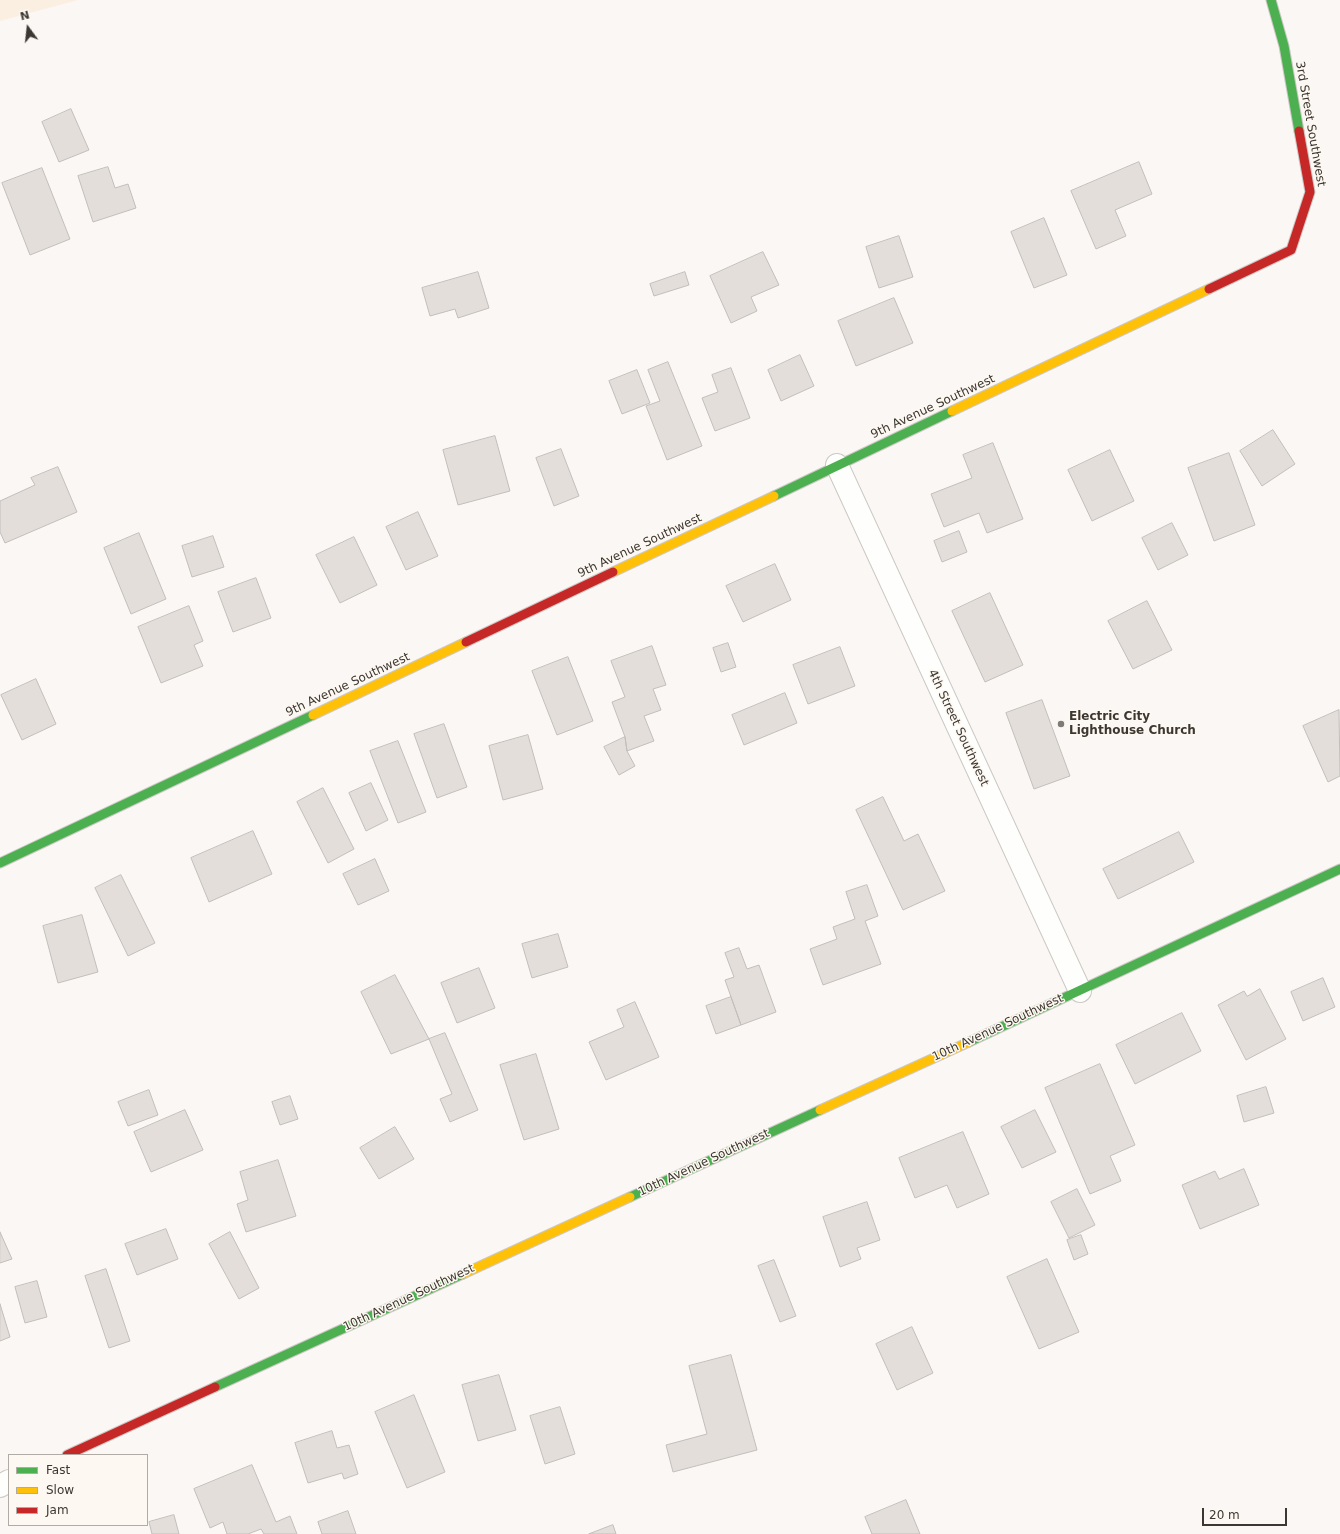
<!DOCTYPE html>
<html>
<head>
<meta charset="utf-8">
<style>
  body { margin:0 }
  #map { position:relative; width:1340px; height:1534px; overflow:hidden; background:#faf7f4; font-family:"DejaVu Sans",sans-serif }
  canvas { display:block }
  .legend { position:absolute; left:8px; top:1454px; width:140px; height:72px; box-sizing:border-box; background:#fdf8f1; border:1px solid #b0aba4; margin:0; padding:5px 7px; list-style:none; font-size:12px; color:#3c3731 }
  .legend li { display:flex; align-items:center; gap:8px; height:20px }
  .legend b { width:20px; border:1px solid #b0aba4 }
  .north { position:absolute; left:8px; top:8px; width:40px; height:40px; -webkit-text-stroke:3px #fdf8f1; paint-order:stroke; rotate:345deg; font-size:11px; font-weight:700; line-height:16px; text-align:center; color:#3c3731 }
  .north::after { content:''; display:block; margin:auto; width:14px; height:18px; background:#3c3731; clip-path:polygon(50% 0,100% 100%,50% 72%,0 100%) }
  .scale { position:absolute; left:1202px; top:1508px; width:85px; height:18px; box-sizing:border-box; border:2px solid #3c3731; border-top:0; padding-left:5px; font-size:12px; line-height:14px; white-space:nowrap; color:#3c3731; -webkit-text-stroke:3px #fdf8f1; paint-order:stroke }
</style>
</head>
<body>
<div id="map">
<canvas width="1340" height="1534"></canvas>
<ul class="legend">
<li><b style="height:5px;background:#4caf50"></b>Fast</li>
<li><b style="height:5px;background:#ffc107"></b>Slow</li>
<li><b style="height:5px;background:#c62828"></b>Jam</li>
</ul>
<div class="north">N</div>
<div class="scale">20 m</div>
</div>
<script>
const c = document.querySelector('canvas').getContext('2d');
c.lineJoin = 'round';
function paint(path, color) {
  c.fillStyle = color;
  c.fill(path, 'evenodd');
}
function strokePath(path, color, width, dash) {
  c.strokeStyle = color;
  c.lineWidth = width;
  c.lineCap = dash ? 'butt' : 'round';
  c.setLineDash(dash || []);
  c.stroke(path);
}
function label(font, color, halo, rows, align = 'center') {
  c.font = font + ' "DejaVu Sans",sans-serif';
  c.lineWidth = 3;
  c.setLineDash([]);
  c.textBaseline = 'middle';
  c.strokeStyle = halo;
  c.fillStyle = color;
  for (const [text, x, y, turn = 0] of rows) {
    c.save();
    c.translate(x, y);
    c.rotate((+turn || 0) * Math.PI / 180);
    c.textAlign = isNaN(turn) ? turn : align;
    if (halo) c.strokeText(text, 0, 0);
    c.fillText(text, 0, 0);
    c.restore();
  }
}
paint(new Path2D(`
  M 0,0 L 78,0 L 0,21 Z`), '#fbefe2');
const building = new Path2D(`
  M 71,109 L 89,150 L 59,162 L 42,122 Z
  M 1139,162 L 1152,194 L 1115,210 L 1126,236 L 1096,249 L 1071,191 Z
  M 108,167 L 115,188 L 128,184 L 136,208 L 93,222 L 78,176 Z
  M 42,168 L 70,239 L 30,255 L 2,183 Z
  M 1044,218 L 1067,275 L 1034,288 L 1011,232 Z
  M 899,236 L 913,277 L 879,288 L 866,247 Z
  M 763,252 L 779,285 L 751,297 L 757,311 L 731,323 L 710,276 Z
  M 478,272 L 489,308 L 458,318 L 455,309 L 430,316 L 422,288 Z
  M 685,272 L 689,285 L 654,296 L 650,284 Z
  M 894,298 L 913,343 L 856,366 L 838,321 Z
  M 800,355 L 814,386 L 781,401 L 768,370 Z
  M 668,362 L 702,446 L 667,460 L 646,406 L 660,401 L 648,370 Z
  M 731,368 L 750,418 L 715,431 L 702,398 L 718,392 L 712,375 Z
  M 637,370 L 650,403 L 622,414 L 609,381 Z
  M 1273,430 L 1295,464 L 1262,486 L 1240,451 Z
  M 495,436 L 510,491 L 458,505 L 443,450 Z
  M 993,443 L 1023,519 L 987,533 L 979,513 L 944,527 L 931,494 L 972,478 L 963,455 Z
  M 561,449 L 579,496 L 554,506 L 536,458 Z
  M 1110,450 L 1134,501 L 1092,521 L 1068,470 Z
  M 1229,453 L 1255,525 L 1214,541 L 1188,468 Z
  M 58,467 L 77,512 L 5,543 L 0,532 L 0,501 L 35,485 L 31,478 Z
  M 418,512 L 438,556 L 406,570 L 386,527 Z
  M 1172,523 L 1188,555 L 1158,570 L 1142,538 Z
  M 959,531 L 967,552 L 942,562 L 934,541 Z
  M 139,533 L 166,599 L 131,614 L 104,548 Z
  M 213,536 L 224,567 L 192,577 L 182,546 Z
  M 354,537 L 377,585 L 340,603 L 316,555 Z
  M 775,564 L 791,600 L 743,622 L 726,586 Z
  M 256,578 L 271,618 L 233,632 L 218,592 Z
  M 990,593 L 1023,665 L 985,682 L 952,611 Z
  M 1147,601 L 1172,650 L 1133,669 L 1108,621 Z
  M 189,606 L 203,641 L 194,645 L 203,666 L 161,683 L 138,627 Z
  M 728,643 L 736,667 L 721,672 L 713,648 Z
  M 652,646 L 666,685 L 653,689 L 661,710 L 644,716 L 654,741 L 627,751 L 625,737 L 612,702 L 625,697 L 611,661 Z
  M 840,647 L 855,686 L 808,704 L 793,665 Z
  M 568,657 L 593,721 L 557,735 L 532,671 Z
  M 36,679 L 56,724 L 22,740 L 1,695 Z
  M 785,693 L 797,723 L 744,745 L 732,715 Z
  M 1042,700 L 1070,776 L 1034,789 L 1006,713 Z
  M 1339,710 L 1340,776 L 1328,782 L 1303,726 Z
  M 444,724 L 467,787 L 437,798 L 414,734 Z
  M 528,735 L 543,789 L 503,800 L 489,746 Z
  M 625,737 L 627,751 L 635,766 L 619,775 L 604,747 Z
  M 398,741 L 426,812 L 398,823 L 370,751 Z
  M 371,783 L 388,820 L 366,831 L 349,793 Z
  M 323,788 L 354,849 L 328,863 L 297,802 Z
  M 883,797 L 904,841 L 918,834 L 945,891 L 903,910 L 856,810 Z
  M 253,831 L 272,874 L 209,902 L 191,858 Z
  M 1179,832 L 1194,862 L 1118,899 L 1103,869 Z
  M 375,859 L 389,891 L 358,905 L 343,874 Z
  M 121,875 L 155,943 L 128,956 L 95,888 Z
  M 867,885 L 878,916 L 865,921 L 881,964 L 823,985 L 810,949 L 837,939 L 833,927 L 855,919 L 846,892 Z
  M 82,915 L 98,972 L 58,983 L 43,926 Z
  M 558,934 L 568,967 L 532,978 L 522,944 Z
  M 739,948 L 747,969 L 759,965 L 776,1012 L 741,1025 L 725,980 L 734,977 L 725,953 Z
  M 479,968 L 495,1008 L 457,1023 L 441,983 Z
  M 395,975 L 429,1039 L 391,1054 L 361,992 Z
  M 1323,978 L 1335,1007 L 1303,1021 L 1291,992 Z
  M 1260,989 L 1286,1039 L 1246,1060 L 1218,1005 L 1244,991 L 1247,996 Z
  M 731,997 L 741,1025 L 716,1034 L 706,1006 Z
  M 635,1002 L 659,1057 L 606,1080 L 589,1042 L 624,1027 L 617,1010 Z
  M 1182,1013 L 1201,1051 L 1135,1084 L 1116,1045 Z
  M 445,1033 L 478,1110 L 450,1122 L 440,1099 L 452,1094 L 429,1039 Z
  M 536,1054 L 559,1129 L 524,1140 L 500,1065 Z
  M 1100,1064 L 1135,1145 L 1110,1156 L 1121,1181 L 1090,1194 L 1045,1088 Z
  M 1266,1087 L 1274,1113 L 1244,1122 L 1237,1096 Z
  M 149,1090 L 158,1115 L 128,1126 L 118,1102 Z
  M 290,1096 L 298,1119 L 280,1125 L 272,1102 Z
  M 185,1110 L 203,1150 L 151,1172 L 134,1132 Z
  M 1035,1110 L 1056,1152 L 1022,1168 L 1001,1127 Z
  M 395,1127 L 414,1159 L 379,1179 L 360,1148 Z
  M 963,1132 L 989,1194 L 957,1208 L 947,1185 L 915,1198 L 899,1158 Z
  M 278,1160 L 296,1216 L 246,1232 L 237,1204 L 248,1200 L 240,1172 Z
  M 1244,1169 L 1259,1205 L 1200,1229 L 1182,1185 L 1215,1171 L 1219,1179 Z
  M 1077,1189 L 1095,1225 L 1069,1238 L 1051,1202 Z
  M 867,1202 L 880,1240 L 857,1248 L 861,1259 L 840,1267 L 823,1217 Z
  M 166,1229 L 178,1259 L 137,1275 L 125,1244 Z
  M 0,1232 L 12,1259 L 0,1263 Z
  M 230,1232 L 259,1288 L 239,1299 L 209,1244 Z
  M 1081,1235 L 1088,1254 L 1074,1260 L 1067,1240 Z
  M 1047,1259 L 1079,1332 L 1039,1349 L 1007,1277 Z
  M 774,1260 L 796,1316 L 780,1322 L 758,1266 Z
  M 106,1269 L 130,1341 L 109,1348 L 85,1276 Z
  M 37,1281 L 47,1317 L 25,1323 L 15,1287 Z
  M 0,1304 L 10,1337 L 0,1341 Z
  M 912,1327 L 933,1373 L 897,1390 L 876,1344 Z
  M 731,1355 L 757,1450 L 673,1472 L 666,1445 L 707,1434 L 689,1366 Z
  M 499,1375 L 516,1430 L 478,1441 L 462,1385 Z
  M 414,1395 L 445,1472 L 407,1488 L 375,1412 Z
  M 560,1407 L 575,1454 L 545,1464 L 530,1416 Z
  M 332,1431 L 337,1448 L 349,1445 L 358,1474 L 344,1479 L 342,1473 L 308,1483 L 295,1443 Z
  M 252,1465 L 276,1522 L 290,1516 L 297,1534 L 264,1534 L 261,1529 L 248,1534 L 227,1534 L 223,1522 L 210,1528 L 194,1489 Z
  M 906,1500 L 920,1534 L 872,1534 L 865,1517 Z
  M 348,1511 L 356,1534 L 322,1534 L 318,1522 Z
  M 174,1515 L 179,1534 L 152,1534 L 149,1522 Z
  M 613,1525 L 616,1534 L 589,1534 Z`);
paint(building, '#e3deda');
strokePath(building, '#c2bebb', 1);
const street = new Path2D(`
  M 837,465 L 1080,991
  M 0,1486 L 9,1481`);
const fast = new Path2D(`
  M 1271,0 L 1284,46 L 1299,131
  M 774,496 L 952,411
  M 0,863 L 313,715
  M 969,1042 L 1340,869
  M 630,1197 L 820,1110
  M 215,1387 L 463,1274`);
const slow = new Path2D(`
  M 952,411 L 1209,289
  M 613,572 L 774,496
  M 313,715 L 466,642
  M 820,1110 L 969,1042
  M 463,1274 L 630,1197`);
const jam = new Path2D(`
  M 1209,289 L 1291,250 L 1310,192 L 1299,131
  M 466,642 L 613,572
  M 67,1455 L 215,1387`);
strokePath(street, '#ccc8c4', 24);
strokePath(fast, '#ccc8c4', 11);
strokePath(slow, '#ccc8c4', 11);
strokePath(jam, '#ccc8c4', 11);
strokePath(street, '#fefefd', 22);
strokePath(fast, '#4caf50', 9);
strokePath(slow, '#ffc107', 9);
strokePath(jam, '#c62828', 9);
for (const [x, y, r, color] of [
  [1061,724,4,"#7e7a75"]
]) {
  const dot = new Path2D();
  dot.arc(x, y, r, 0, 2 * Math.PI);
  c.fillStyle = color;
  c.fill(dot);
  strokePath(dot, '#fdf8f1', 1.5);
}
label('12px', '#3c3731', '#fdf8f1', [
  ["3rd Street Southwest",1310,124,80],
  ["9th Avenue Southwest",933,407,-25],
  ["9th Avenue Southwest",640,546,-25],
  ["9th Avenue Southwest",348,685,-25],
  ["4th Street Southwest",958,728,65],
  ["10th Avenue Southwest",998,1028,-25],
  ["10th Avenue Southwest",704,1163,-25],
  ["10th Avenue Southwest",409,1298,-25]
]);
label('bold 12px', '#3c3731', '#fdf8f1', [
  ["Electric City",1069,717],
  ["Lighthouse Church",1069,731]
], 'left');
</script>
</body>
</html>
